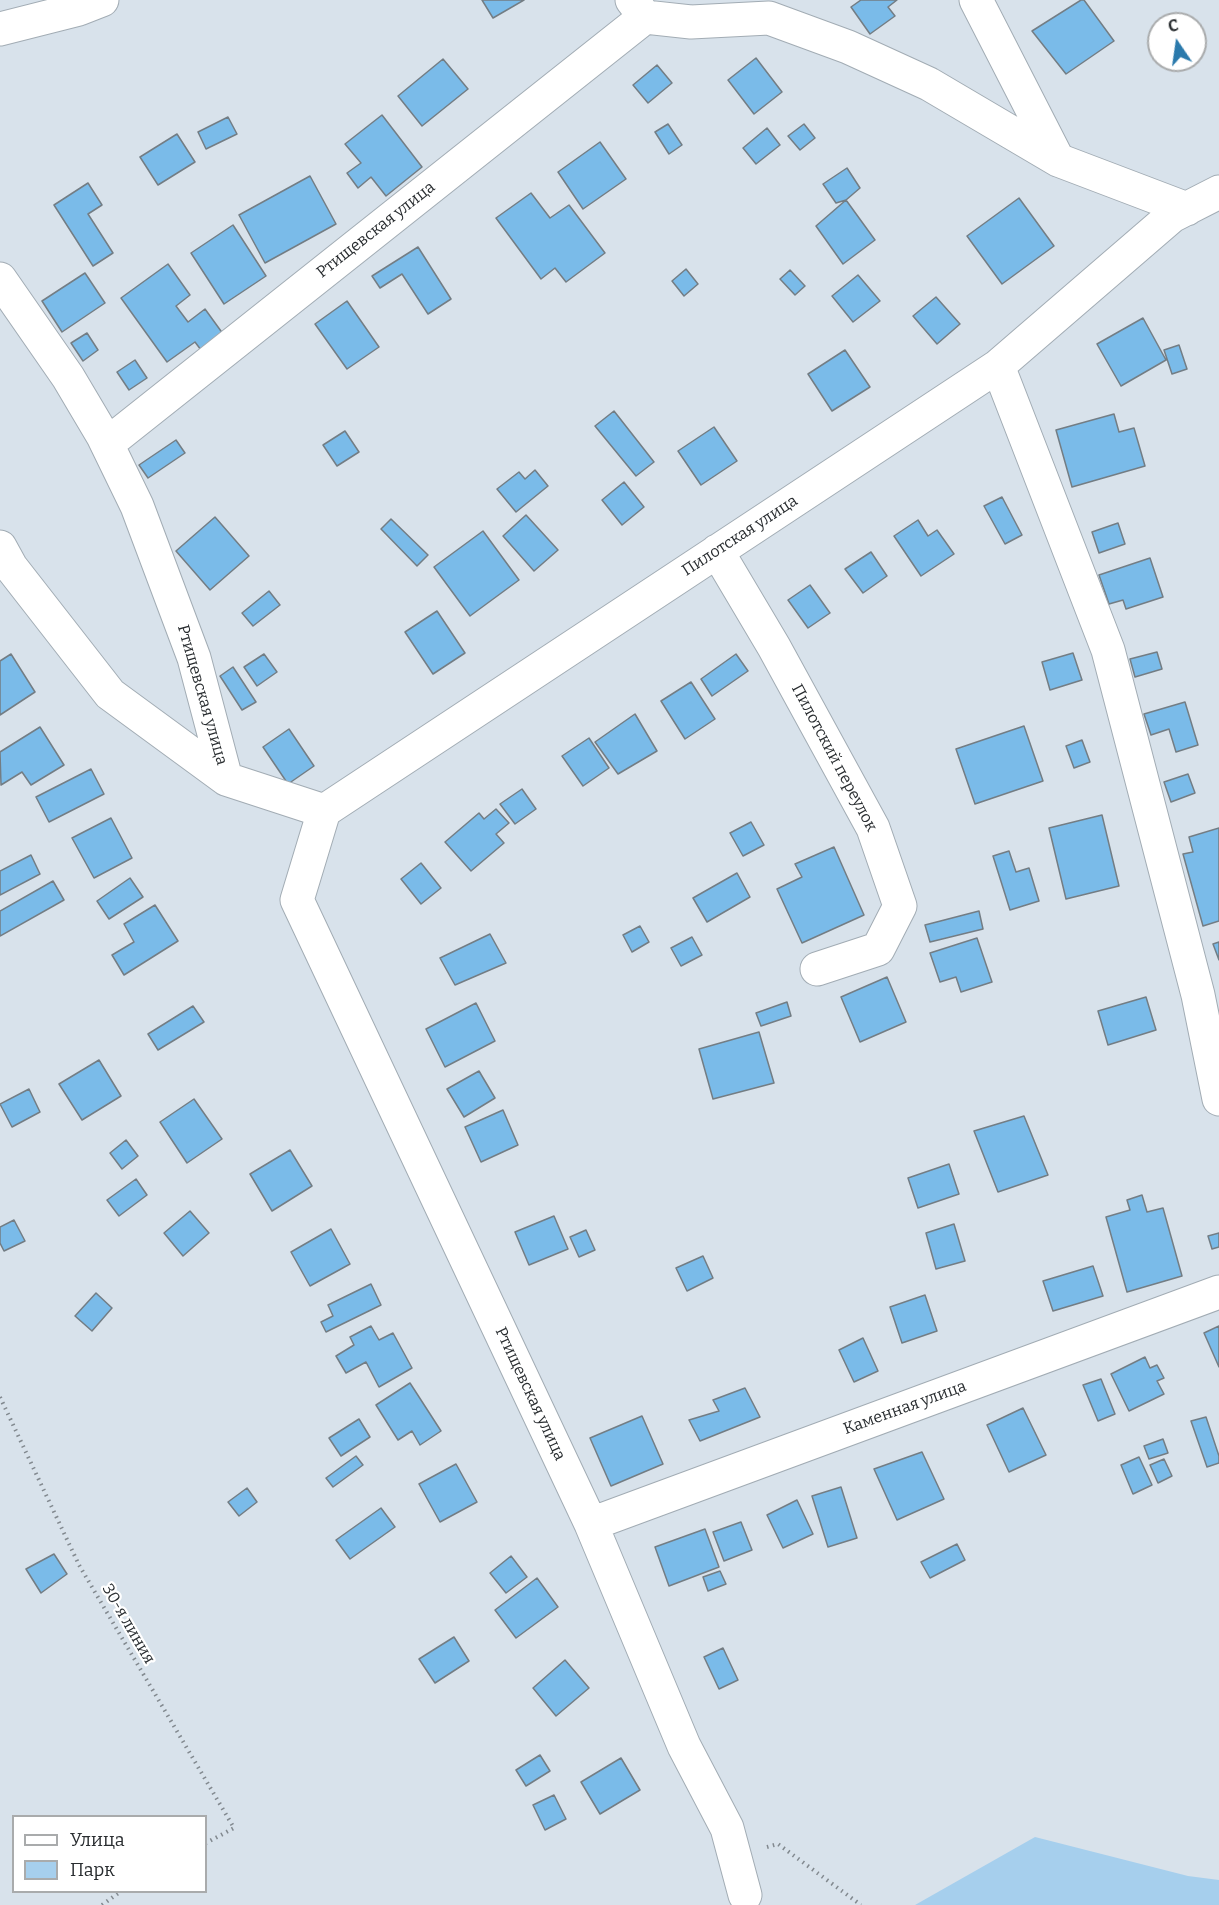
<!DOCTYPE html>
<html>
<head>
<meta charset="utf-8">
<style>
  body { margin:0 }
  #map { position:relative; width:1219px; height:1905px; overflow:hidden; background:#d8e2eb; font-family:Bitter,serif }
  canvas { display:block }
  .legend { position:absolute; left:12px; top:1815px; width:195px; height:78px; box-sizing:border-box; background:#fff; border:2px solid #a9abac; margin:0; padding:8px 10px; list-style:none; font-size:18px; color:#292d30 }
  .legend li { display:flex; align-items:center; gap:12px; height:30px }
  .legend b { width:30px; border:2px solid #a9abac }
  .north { position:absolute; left:1147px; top:12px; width:60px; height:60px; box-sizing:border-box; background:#fff; border:2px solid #a9abac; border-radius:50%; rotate:347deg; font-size:16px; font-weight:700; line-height:24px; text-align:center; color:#292d30 }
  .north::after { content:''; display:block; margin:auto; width:21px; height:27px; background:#2b7aac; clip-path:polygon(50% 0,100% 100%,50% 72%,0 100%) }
</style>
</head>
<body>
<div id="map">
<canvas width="1219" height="1905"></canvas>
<ul class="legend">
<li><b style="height:8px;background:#fff"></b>Улица</li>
<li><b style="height:16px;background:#a6cfed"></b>Парк</li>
</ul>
<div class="north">С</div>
</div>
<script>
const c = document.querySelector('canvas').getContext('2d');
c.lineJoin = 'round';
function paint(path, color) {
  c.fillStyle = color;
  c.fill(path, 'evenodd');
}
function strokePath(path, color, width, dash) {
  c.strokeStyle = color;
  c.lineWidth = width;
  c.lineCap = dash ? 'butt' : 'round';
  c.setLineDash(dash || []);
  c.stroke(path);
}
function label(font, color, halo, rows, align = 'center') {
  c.font = font + ' Bitter,serif';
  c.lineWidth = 4.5;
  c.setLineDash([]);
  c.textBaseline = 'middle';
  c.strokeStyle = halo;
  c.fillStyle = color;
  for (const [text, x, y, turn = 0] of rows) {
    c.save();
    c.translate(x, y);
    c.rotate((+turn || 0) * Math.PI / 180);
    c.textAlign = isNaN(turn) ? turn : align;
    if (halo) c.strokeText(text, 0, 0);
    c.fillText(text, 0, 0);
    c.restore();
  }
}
paint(new Path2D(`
  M 1035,1837 L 1188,1876 L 1219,1880 L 1219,1905 L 915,1905 Z`), '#a6cfed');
const building = new Path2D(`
  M 482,0 L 524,0 L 493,18 Z
  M 861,0 L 897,0 L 888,7 L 895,16 L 870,34 L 851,7 Z
  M 1081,0 L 1084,0 L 1114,41 L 1066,74 L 1032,31 Z
  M 756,58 L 782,92 L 754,114 L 728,80 Z
  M 443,59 L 468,89 L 422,126 L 398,96 Z
  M 657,65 L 672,83 L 648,103 L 633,85 Z
  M 382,115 L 422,167 L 386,196 L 371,177 L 358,188 L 347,173 L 361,163 L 345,144 Z
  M 228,117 L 237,134 L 206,149 L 198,132 Z
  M 668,124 L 682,145 L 669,154 L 655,132 Z
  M 804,124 L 815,138 L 800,150 L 788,136 Z
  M 767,128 L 780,145 L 756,164 L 743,148 Z
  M 177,134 L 195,162 L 158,185 L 140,157 Z
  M 600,142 L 626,179 L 583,209 L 558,172 Z
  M 847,168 L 860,188 L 846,200 L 836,203 L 823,184 Z
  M 310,176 L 336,224 L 265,263 L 239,215 Z
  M 88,183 L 102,205 L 88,214 L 113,253 L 93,266 L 54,205 Z
  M 531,193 L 550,218 L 569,205 L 605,253 L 566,282 L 555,268 L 541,279 L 496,218 Z
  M 1019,198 L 1054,246 L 1002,284 L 967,236 Z
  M 846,200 L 875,240 L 843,264 L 816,226 Z
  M 233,225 L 266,276 L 224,304 L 191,253 Z
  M 418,247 L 451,299 L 428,314 L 402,274 L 380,288 L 372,276 Z
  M 168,264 L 190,295 L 176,306 L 188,322 L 205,309 L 226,338 L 204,354 L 195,342 L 167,362 L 121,298 Z
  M 686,269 L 698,284 L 684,296 L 672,281 Z
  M 790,270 L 805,286 L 795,295 L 780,279 Z
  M 85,273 L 105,303 L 62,332 L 42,301 Z
  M 858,275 L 880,301 L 853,322 L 832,296 Z
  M 936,297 L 960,324 L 937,344 L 913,316 Z
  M 347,301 L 379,347 L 347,369 L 315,324 Z
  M 1143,318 L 1166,360 L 1121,386 L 1097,344 Z
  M 87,333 L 98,350 L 83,361 L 71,343 Z
  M 1179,345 L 1187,369 L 1172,374 L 1164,350 Z
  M 845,350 L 870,387 L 832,411 L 808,374 Z
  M 135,360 L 147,378 L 129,390 L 117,372 Z
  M 614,411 L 654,462 L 636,476 L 595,426 Z
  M 1114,414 L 1119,432 L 1134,428 L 1145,466 L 1072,487 L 1056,430 Z
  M 714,427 L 737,461 L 701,485 L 678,451 Z
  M 345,431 L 359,452 L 337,466 L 323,445 Z
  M 176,440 L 185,453 L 148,478 L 139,465 Z
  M 535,470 L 548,486 L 516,512 L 497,489 L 519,472 L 525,479 Z
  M 624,482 L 644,507 L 622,525 L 602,500 Z
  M 1002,497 L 1022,535 L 1005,544 L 984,506 Z
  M 526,515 L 558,550 L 534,571 L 503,536 Z
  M 215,517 L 249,556 L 210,590 L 176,551 Z
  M 391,519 L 428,555 L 417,566 L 381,529 Z
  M 918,520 L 928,536 L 937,530 L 954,554 L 921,576 L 894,536 Z
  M 1118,523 L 1125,544 L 1099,553 L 1092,532 Z
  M 483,531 L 519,580 L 470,616 L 434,567 Z
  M 871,552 L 887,576 L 863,593 L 845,569 Z
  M 1150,558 L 1163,597 L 1126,609 L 1123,600 L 1109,604 L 1099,575 Z
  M 810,585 L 830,613 L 808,628 L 788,600 Z
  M 269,591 L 280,605 L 253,626 L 242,613 Z
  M 437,611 L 465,653 L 433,674 L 405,632 Z
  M 1157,652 L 1162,669 L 1135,677 L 1130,659 Z
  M 1073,653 L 1082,680 L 1050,690 L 1042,662 Z
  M 11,654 L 35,692 L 0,715 L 0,661 Z
  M 264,654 L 277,672 L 257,686 L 244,667 Z
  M 736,654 L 748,671 L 712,696 L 701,679 Z
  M 233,667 L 256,702 L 242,710 L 220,676 Z
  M 691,682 L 715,719 L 685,739 L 661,701 Z
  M 1185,702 L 1198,745 L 1176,752 L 1169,729 L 1151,735 L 1144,714 Z
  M 635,714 L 657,751 L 618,774 L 595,742 Z
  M 1024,726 L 1043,781 L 975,804 L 956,749 Z
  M 40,727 L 64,765 L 31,785 L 22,772 L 1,785 L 0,752 Z
  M 289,729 L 314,766 L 288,784 L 263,747 Z
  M 589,738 L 609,768 L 583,786 L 562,756 Z
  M 1082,740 L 1090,762 L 1074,768 L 1066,746 Z
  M 91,769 L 104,794 L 49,822 L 36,797 Z
  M 1188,774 L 1195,793 L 1171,802 L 1164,782 Z
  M 522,789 L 536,809 L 515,824 L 500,804 Z
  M 496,809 L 509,823 L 496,834 L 504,843 L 471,871 L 445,842 L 479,813 L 484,819 Z
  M 1102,815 L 1119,886 L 1066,899 L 1049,828 Z
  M 111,818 L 132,858 L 94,878 L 72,838 Z
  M 751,822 L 764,845 L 743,856 L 730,833 Z
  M 1219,828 L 1219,921 L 1203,926 L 1183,854 L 1193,852 L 1189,837 Z
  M 834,847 L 864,915 L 802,943 L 777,889 L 802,877 L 795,864 Z
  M 1009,851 L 1016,872 L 1029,868 L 1039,901 L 1010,910 L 993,856 Z
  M 31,855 L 40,874 L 0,895 L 0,871 Z
  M 421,863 L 441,888 L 421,904 L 401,879 Z
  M 737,873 L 750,897 L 707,922 L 693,898 Z
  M 130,878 L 143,897 L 109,919 L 97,901 Z
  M 53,881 L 64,900 L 0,936 L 0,911 Z
  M 155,905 L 178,941 L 124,975 L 112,955 L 134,942 L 124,924 Z
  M 979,911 L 983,929 L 930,942 L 925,925 Z
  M 640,926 L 649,942 L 632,952 L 623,935 Z
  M 490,934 L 506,963 L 455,985 L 440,958 Z
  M 692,937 L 702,955 L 681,966 L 671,948 Z
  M 977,938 L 992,982 L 961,992 L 956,977 L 940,982 L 930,953 Z
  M 1219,942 L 1219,960 L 1213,944 Z
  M 887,977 L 906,1022 L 860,1042 L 841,997 Z
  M 1146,997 L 1156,1030 L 1108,1045 L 1098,1011 Z
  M 787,1002 L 791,1016 L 761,1026 L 756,1013 Z
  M 476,1003 L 495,1041 L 445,1067 L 426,1029 Z
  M 193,1006 L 204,1022 L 158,1050 L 148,1034 Z
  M 759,1032 L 774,1083 L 713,1099 L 699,1049 Z
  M 99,1060 L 121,1096 L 82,1120 L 59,1084 Z
  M 479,1071 L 495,1098 L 464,1117 L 447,1089 Z
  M 29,1089 L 40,1112 L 12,1127 L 0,1104 Z
  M 194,1099 L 222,1139 L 187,1163 L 160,1122 Z
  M 503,1110 L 518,1145 L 481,1162 L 465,1127 Z
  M 1024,1116 L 1048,1175 L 998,1192 L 974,1131 Z
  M 126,1140 L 138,1156 L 122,1169 L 110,1153 Z
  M 290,1150 L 312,1186 L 272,1211 L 250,1174 Z
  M 949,1164 L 959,1194 L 918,1208 L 908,1178 Z
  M 136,1179 L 147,1195 L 119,1216 L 107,1200 Z
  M 1142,1195 L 1147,1212 L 1163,1208 L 1182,1276 L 1127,1292 L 1106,1217 L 1130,1210 L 1127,1200 Z
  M 190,1211 L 209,1233 L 183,1256 L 164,1233 Z
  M 554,1216 L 568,1249 L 529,1265 L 515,1232 Z
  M 14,1220 L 25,1241 L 4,1251 L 0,1243 L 0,1227 Z
  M 954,1224 L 965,1261 L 936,1269 L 926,1233 Z
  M 331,1229 L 350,1264 L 310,1286 L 291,1252 Z
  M 586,1230 L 595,1250 L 579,1257 L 570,1237 Z
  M 1219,1233 L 1219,1247 L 1212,1249 L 1208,1236 Z
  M 703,1256 L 713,1278 L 687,1291 L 676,1268 Z
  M 1093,1266 L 1103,1296 L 1053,1311 L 1043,1281 Z
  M 371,1284 L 381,1305 L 326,1332 L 321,1322 L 333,1316 L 328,1305 Z
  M 96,1293 L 112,1308 L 92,1331 L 75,1316 Z
  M 925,1295 L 937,1331 L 902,1343 L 890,1307 Z
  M 371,1326 L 379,1340 L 393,1333 L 412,1368 L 379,1387 L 366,1362 L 346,1373 L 336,1356 L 354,1345 L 350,1337 Z
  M 1219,1326 L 1219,1367 L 1204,1333 Z
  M 863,1338 L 878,1371 L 854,1382 L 839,1350 Z
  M 1145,1357 L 1150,1368 L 1157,1365 L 1164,1378 L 1157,1381 L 1164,1394 L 1129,1411 L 1111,1374 Z
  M 1101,1379 L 1115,1414 L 1098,1421 L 1083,1385 Z
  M 410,1383 L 441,1431 L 420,1445 L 412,1431 L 398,1440 L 376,1405 Z
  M 745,1388 L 760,1417 L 700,1441 L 689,1420 L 719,1411 L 713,1400 Z
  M 1023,1408 L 1046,1455 L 1009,1472 L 987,1425 Z
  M 642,1416 L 663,1464 L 611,1486 L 590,1438 Z
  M 1206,1417 L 1219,1456 L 1219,1463 L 1207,1467 L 1191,1421 Z
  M 359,1419 L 370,1437 L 341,1456 L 329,1438 Z
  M 1163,1439 L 1168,1453 L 1149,1459 L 1144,1446 Z
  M 922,1452 L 944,1499 L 897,1520 L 874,1469 Z
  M 356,1456 L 363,1465 L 333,1487 L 326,1478 Z
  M 1139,1457 L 1152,1485 L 1133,1494 L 1121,1465 Z
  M 1164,1459 L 1172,1476 L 1158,1483 L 1150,1465 Z
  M 456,1464 L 477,1502 L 440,1522 L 419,1484 Z
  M 841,1487 L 857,1538 L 828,1547 L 812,1496 Z
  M 247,1488 L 257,1502 L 239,1516 L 228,1502 Z
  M 797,1500 L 813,1534 L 783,1548 L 767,1515 Z
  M 381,1508 L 395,1527 L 350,1559 L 336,1540 Z
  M 741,1522 L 752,1550 L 724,1561 L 713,1532 Z
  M 705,1529 L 719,1567 L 669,1586 L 655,1547 Z
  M 957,1544 L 965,1560 L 930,1578 L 921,1562 Z
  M 54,1554 L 67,1574 L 41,1593 L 26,1569 Z
  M 511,1556 L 527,1577 L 506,1593 L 490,1573 Z
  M 720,1571 L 726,1584 L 708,1591 L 703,1577 Z
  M 537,1578 L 558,1607 L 516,1638 L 495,1610 Z
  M 454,1637 L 469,1661 L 435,1683 L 419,1659 Z
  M 723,1648 L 738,1680 L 719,1689 L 704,1657 Z
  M 565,1660 L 589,1688 L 556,1716 L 533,1688 Z
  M 540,1755 L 550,1771 L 526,1786 L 516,1770 Z
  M 621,1758 L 640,1790 L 600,1814 L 581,1782 Z
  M 554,1795 L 566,1819 L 545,1830 L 533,1805 Z`);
paint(building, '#7abbe9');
strokePath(building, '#737d84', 1.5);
const street = new Path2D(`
  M 632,0 L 645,17 L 691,22 L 769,18 L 848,47 L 929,84 L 1058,160 L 1187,209
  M 976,0 L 1058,160
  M 0,29 L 79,9 L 102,0
  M 0,279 L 68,377 L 103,436 L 137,506 L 194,658 L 226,779
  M 998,366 L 1108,650 L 1198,995 L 1219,1099
  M 107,444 L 645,17
  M 0,547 L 11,567 L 110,694 L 226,779 L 324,811
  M 717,551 L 774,647 L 873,828 L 900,906 L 878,949 L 817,969
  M 591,1524 L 1219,1292
  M 745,1895 L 727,1828 L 684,1746 L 591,1524 L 297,900 L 324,811 L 998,366 L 1172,216 L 1219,192`);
strokePath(street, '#a2acb4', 35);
strokePath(new Path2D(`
  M 0,1397 L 79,1565 L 234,1828 L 206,1843
  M 767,1847 L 778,1844 L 861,1905
  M 102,1905 L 120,1892`), '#82898f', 4, [1.5, 4.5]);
strokePath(street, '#fff', 33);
label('16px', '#292d30', '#fff', [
  ["Ртищевская улица",376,230,-38],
  ["Пилотская улица",740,536,-33],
  ["Ртищевская улица",202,695,74],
  ["Пилотский переулок",834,758,62],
  ["Ртищевская улица",530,1394,65],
  ["Каменная улица",905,1408,-20],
  ["30-я линия",128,1624,60]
]);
</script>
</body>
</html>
